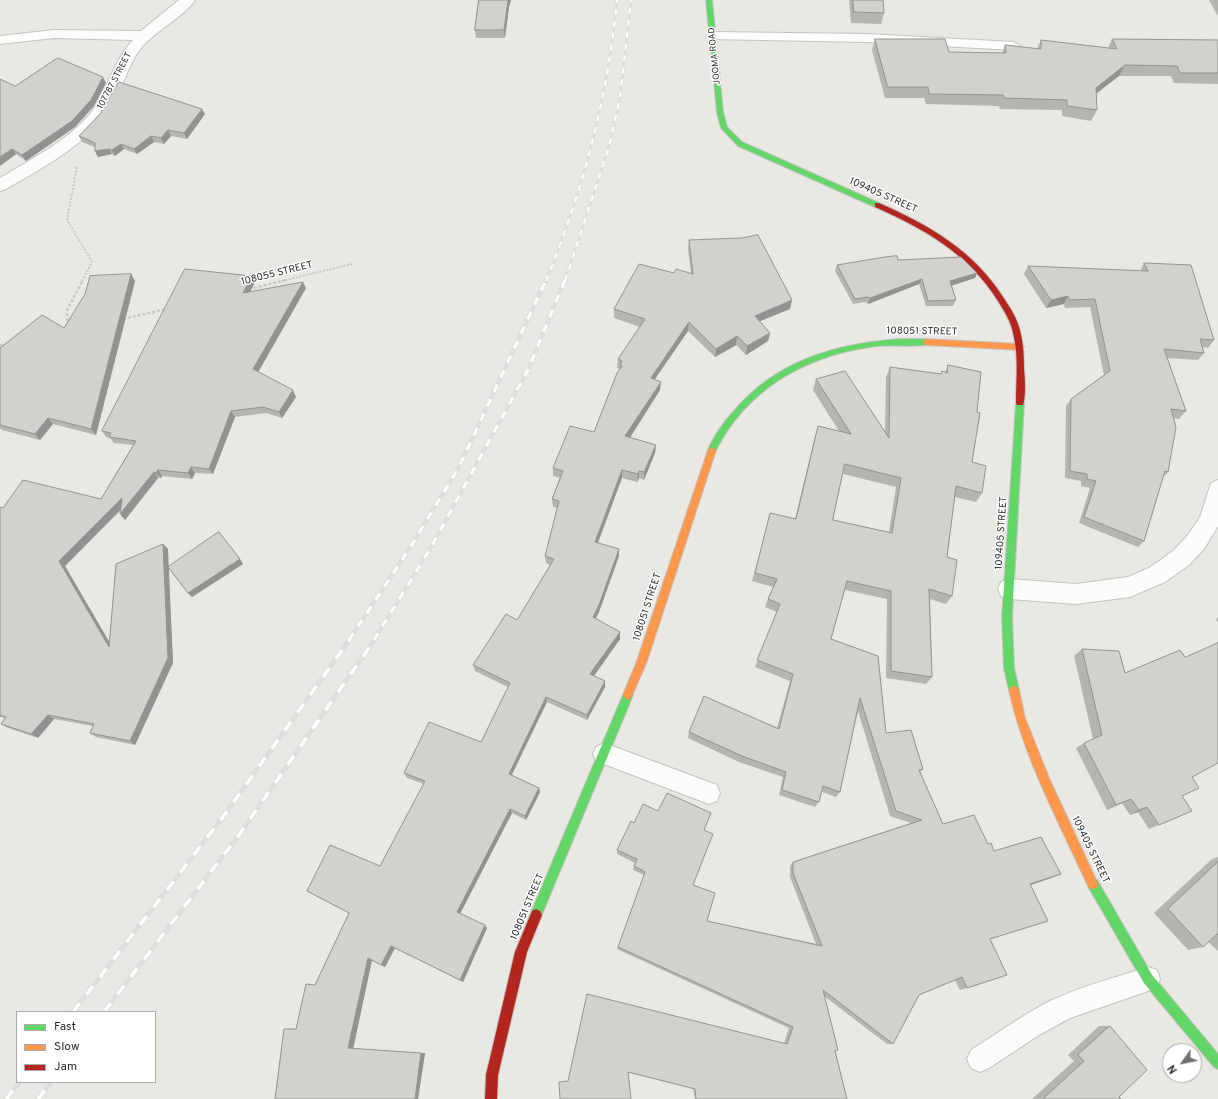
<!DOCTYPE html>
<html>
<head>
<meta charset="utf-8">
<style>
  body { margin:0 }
  #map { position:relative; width:1218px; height:1099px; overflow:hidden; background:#e9e8e2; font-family:Overpass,sans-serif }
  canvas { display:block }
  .legend { position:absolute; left:16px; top:1011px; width:140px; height:72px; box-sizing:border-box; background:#fff; border:1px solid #ababab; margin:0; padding:5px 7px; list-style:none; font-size:12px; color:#2c2c2c }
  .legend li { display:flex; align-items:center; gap:8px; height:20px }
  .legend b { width:20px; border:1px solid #ababab }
  .north { position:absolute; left:1162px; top:1043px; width:40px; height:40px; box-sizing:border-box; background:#fff; border:1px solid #ababab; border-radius:50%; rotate:237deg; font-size:11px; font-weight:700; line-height:16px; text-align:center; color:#2c2c2c }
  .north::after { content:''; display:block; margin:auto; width:14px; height:18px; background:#6e6e6c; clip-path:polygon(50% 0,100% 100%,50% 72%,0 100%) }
</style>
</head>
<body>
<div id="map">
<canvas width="1218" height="1099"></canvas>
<ul class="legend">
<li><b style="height:5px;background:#63d668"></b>Fast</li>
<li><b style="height:5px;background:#ff974d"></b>Slow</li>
<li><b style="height:5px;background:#b3261e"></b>Jam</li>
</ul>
<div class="north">N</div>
</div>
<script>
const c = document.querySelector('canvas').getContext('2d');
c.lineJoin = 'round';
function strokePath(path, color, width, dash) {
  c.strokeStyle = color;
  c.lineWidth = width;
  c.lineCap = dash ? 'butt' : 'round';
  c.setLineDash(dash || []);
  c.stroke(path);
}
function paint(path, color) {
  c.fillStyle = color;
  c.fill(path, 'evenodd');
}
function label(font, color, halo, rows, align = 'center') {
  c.font = font + ' Overpass,sans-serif';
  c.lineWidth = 3;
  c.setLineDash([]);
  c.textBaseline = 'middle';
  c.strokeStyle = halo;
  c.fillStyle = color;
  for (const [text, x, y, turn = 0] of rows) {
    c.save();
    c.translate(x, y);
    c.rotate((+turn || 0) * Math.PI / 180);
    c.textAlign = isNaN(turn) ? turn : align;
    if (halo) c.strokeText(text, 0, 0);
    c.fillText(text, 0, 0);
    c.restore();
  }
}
const lane = new Path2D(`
  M 713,32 L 867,34 L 1014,42 L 1020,46 L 1014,50 L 867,42 L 709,39 L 707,36 Z
  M 604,743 L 717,785 L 720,793 L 717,801 L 709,804 L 596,761 L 593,754 L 596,747 Z
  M 1148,967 L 1157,970 L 1160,979 L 1157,988 L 1070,1018 L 1039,1035 L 989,1068 L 980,1072 L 971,1068 L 967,1059 L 971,1050 C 998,1033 1024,1014 1052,1000 C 1083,986 1116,977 1148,967 Z`);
const street = new Path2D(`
  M 179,0 L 195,0 C 183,18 156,30 141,48 C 128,65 123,87 112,105 C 89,144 44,167 6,189 L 0,191 L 0,178 C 31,159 75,137 95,107 C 109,85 115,59 133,40 L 54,38 L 0,44 L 0,36 L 54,30 L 141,31 Z
  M 1218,480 L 1218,526 L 1204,549 L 1189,565 L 1165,582 L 1130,597 L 1076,604 L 1009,599 L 1001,596 L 998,589 L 1001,582 L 1009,579 L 1076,584 L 1128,577 L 1149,568 L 1173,551 L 1188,535 L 1200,517 L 1211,483 Z`);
const fast = new Path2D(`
  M 706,0 L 712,0 L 723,112 L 727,127 L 742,142 L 879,203 L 879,207 L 875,207 L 738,146 L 721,128 L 717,112 Z
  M 899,339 L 926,339 L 930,342 C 928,345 929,345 925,345 C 907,347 889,344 870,347 C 803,357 746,390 715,452 L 709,452 L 708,450 C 714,436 723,423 733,412 C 776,361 834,344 899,339 Z
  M 1020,400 L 1024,403 L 1012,617 L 1014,668 L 1019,690 L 1017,693 L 1014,695 L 1011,693 L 1009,690 L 1004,668 L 1002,617 L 1016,403 Z
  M 628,690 L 631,692 L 633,695 L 540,919 L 536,921 L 532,919 L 530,915 L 623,695 L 625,692 Z
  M 1093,879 L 1097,880 L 1152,975 L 1218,1054 L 1218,1069 L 1214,1067 L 1144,983 L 1089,888 L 1088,884 L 1089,880 Z`);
const slow = new Path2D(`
  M 926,339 L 1020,344 L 1024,347 L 1020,350 L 926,345 L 922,342 Z
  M 712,447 L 716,450 L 647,661 L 631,698 L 628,700 L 625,698 L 623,695 L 637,661 L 708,450 Z
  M 1014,685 L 1017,687 L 1019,690 L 1025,718 L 1049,778 L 1098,884 L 1097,888 L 1093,889 L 1089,888 C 1060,824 1024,759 1009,690 L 1011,687 Z`);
const jam = new Path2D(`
  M 875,203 L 879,203 C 929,225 974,251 1003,297 C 1009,306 1015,315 1018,324 C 1023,338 1024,354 1024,369 C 1025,378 1026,397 1023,405 L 1017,405 L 1016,403 C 1016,380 1019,356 1013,333 C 1011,321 1004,311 998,301 C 969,254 923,228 875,207 Z
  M 536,909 L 540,911 L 542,915 L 527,952 L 498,1075 L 497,1099 L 485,1099 L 486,1075 L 515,952 L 532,911 Z`);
strokePath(lane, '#c4c3c2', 2);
strokePath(street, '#c4c3c2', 2);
strokePath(fast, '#c4c3c2', 2);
strokePath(slow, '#c4c3c2', 2);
strokePath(jam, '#c4c3c2', 2);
strokePath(new Path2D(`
  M 77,167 L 67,220 L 92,262 L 82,281
  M 282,281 L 352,264`), '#c8c8c7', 2, [2, 1.5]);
strokePath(new Path2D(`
  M 249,289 L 286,280
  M 123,319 L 167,309
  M 67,326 L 67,310 L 83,280
  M 0,345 L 7,344`), '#c8c8c7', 2.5, [3, 2]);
paint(lane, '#fcfcfb');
paint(street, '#fcfcfb');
paint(fast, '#63d668');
paint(slow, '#ff974d');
paint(jam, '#b3261e');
const railFar2 = new Path2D(`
  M 546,281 C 584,186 607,102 617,0
  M 565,281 L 609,147 L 620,97 L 631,0`);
const railFar1 = new Path2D(`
  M 349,640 L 410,548 L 459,467 L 546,280
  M 374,640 L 430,549 L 528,370 L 565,280`);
const rail = new Path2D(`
  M 73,1012 L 223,817 L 350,639
  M 104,1012 L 239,835 L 375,639
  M 6,1099 L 20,1082
  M 38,1099 L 51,1082`);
strokePath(railFar2, '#dededf', 3);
strokePath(railFar1, '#dededf', 4.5);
strokePath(rail, '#dededf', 5);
strokePath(railFar2, '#fff', 2, [6]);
strokePath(railFar1, '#fff', 3, [8]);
strokePath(rail, '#fff', 3.5, [11]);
paint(new Path2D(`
  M 479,0 L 511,0 L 509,7 L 505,38 L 476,38 L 475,30 Z
  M 849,0 L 883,0 L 884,13 L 881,24 L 851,23 Z
  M 1209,0 L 1218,0 L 1218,16 Z
  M 875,39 L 949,52 L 1002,53 L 1005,45 L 1037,49 L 1041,40 L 1108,48 L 1112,39 L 1218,40 L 1218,84 L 1174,83 L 1171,76 L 1119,76 L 1096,94 L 1097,110 L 1091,121 L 1062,116 L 1062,110 L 1000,109 L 999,106 L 926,104 L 924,98 L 885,98 L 872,50 Z
  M 0,79 L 15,86 L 106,83 L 94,106 L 75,127 L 26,161 L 16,154 L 0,166 Z
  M 205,114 L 187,139 L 171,136 L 164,144 L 154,142 L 137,154 L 124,149 L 115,156 L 112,154 L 98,157 L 95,151 L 95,147 L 82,142 L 79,136 Z
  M 689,240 L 790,309 L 760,321 L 770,333 L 768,341 L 746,355 L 736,345 L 715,357 L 688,331 L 655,379 L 660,390 L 630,438 L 656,445 L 655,453 L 644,480 L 639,478 L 637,482 L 622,478 L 598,543 L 619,549 L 619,556 L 599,612 L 595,619 L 620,632 L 620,639 L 594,676 L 605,681 L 605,687 L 587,720 L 547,702 L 512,775 L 539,788 L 540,792 L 526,820 L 512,813 L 460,913 L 487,928 L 463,982 L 395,948 L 385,967 L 372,960 L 353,1049 L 425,1053 L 418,1099 L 296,1029 L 315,985 L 349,913 L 307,891 L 380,866 L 424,784 L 407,778 L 404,773 L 481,742 L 508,687 L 475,671 L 473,665 L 517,620 L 550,565 L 546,563 L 545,556 L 558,508 L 553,507 L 552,499 L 560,478 L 553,476 L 553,468 L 594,432 L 620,369 L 617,368 L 618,359 L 640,327 L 614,318 L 614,309 L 674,273 L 691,273 L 688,249 Z
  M 898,260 L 977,273 L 975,278 L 951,286 L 956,300 L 953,306 L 926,306 L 919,284 L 868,304 L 866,302 L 853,304 L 835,271 L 837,265 Z
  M 1144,263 L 1214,340 L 1208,348 L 1203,347 L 1204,353 L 1198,360 L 1167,358 L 1186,411 L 1179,419 L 1173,418 L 1168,472 L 1163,477 L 1144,541 L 1138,547 L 1079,523 L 1090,488 L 1081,486 L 1081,481 L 1065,478 L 1066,406 L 1071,399 L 1104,375 L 1090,307 L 1065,308 L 1064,304 L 1046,308 L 1024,274 L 1028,266 L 1140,271 Z
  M 131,274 L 135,281 L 96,435 L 53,424 L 40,440 L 2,430 L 0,428 L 0,348 L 64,328 Z
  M 255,282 L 250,292 L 306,288 L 258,372 L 296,397 L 282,418 L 266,413 L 235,417 L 213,474 L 195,473 L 192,479 L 162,476 L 161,478 L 158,478 L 125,520 L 121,510 L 65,566 L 110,643 L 163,544 L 168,549 L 168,567 L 243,564 L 192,597 L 168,567 L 173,663 L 135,745 L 96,737 L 90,733 L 93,726 L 54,719 L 38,738 L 8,728 L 1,724 L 5,718 L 0,717 L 0,507 L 3,508 L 101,499 L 133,445 L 114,443 L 110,438 L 106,437 L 102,431 Z
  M 948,365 L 972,462 L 982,493 L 976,502 L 955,497 L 947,557 L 952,596 L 946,604 L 930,599 L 932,677 L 926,684 L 886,678 L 887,599 L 845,590 L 831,639 L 886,733 L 923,769 L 920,772 L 943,824 L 988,844 L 994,851 L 1061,874 L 1051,878 L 1030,885 L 990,939 L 967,988 L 960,990 L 955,980 L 919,995 L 893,1044 L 887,1044 L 824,996 L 835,1051 L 847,1099 L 695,1099 L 693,1088 L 628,1072 L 568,1081 L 784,1043 L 789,1028 L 617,949 L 618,947 L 644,875 L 633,870 L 634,866 L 635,863 L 617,854 L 617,850 L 634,823 L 658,811 L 704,830 L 693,885 L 707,921 L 816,944 L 790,877 L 790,866 L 793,862 L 911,823 L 890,816 L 858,711 L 840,792 L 836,797 L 822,792 L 819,802 L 815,807 L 779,795 L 783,777 L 739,762 L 688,738 L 689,732 L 777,728 L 790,681 L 755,667 L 777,612 L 765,607 L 768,599 L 773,587 L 752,581 L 768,522 L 795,519 L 815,436 L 818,426 L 839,431 L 813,390 L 816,379 L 885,432 L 886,377 L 890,367 L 941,374 L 942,371 L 945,372 ZM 843,474 L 896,487 L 889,532 L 833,520 Z
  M 1218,617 L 1218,622 L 1216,620 Z
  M 1082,649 L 1125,673 L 1192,777 L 1182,796 L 1192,811 L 1149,829 L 1138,812 L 1130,815 L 1122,803 L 1107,810 L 1076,748 L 1084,743 L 1093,739 L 1074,656 Z
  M 1218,857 L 1218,951 L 1208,942 L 1203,947 L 1188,950 L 1154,913 L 1212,859 Z
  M 1099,1026 L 1110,1026 L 1119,1097 L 1121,1099 L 1032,1099 L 1074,1061 L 1068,1055 Z`), '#b5b4b0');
paint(new Path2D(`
  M 508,0 L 511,0 L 509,7 L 505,38 L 504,30 Z
  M 1125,65 L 1119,76 L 1090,98 L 1096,88 Z
  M 103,77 L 106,83 L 94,106 L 75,127 L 26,161 L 22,155 Z
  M 202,109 L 205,114 L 187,139 L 184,133 Z
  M 168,130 L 171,136 L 164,144 L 161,138 Z
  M 151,136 L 154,142 L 137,154 L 134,149 Z
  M 121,144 L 124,149 L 115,156 L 112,150 Z
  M 12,149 L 16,154 L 0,166 L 0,157 Z
  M 109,149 L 112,154 L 98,157 L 95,151 Z
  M 977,273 L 975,278 L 947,287 L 950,281 Z
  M 131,274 L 135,281 L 96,435 L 91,429 Z
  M 252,276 L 255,282 L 246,300 L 243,293 Z
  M 922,279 L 919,284 L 868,304 L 870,298 Z
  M 303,282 L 306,288 L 256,376 L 253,369 Z
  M 1068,296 L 1064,304 L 1046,308 L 1051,300 Z
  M 792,300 L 790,309 L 753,324 L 755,316 Z
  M 689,322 L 688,331 L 650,386 L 651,378 Z
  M 770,333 L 768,341 L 746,355 L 747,346 Z
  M 737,336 L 736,345 L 715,357 L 716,349 Z
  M 661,382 L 660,390 L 625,445 L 625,436 Z
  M 293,390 L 296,397 L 282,418 L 279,412 Z
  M 231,411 L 235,417 L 213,474 L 209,469 Z
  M 48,418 L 53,424 L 40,440 L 35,434 Z
  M 656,445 L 655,453 L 644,480 L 644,472 Z
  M 191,467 L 195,473 L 192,479 L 188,473 Z
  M 158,470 L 162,476 L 161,478 L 156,473 Z
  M 622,470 L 622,478 L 595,550 L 595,542 Z
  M 639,471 L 639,478 L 637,482 L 638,474 Z
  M 154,472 L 158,478 L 125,520 L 120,514 Z
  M 122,498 L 126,504 L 65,566 L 115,652 L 109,647 L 59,561 Z
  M 163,544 L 168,549 L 173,663 L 135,745 L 130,741 Z
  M 619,549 L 619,556 L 599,612 L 593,624 L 593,617 Z
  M 240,559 L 243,564 L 192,597 L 188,593 Z
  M 620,632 L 620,639 L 591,680 L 590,674 Z
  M 605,681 L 605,687 L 587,720 L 587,715 Z
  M 546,697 L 547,702 L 510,778 L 509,774 Z
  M 48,715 L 54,719 L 38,738 L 31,734 Z
  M 539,788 L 540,792 L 526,820 L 525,816 Z
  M 1131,799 L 1122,803 L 1107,810 L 1116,805 Z
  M 1147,807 L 1138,812 L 1130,815 L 1139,810 Z
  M 510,809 L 512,813 L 460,914 L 457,912 Z
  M 1061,874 L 1051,878 L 1022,888 L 1030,884 Z
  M 485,925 L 487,928 L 463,982 L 460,980 Z
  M 391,946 L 395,948 L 385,967 L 381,965 Z
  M 368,958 L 372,960 L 353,1049 L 348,1048 Z
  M 421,1053 L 425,1053 L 418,1099 L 415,1099 Z`), '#939290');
const building = new Path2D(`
  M 479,0 L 508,0 L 504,30 L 475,30 Z
  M 853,0 L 883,0 L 884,13 L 854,12 Z
  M 875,39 L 945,39 L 949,52 L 1006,53 L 1005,45 L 1041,49 L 1041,40 L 1117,49 L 1112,39 L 1218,40 L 1218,73 L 1180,73 L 1177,66 L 1125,65 L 1096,88 L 1097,110 L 1067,106 L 1067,100 L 1004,98 L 1003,95 L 929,94 L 928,87 L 888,87 Z
  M 58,58 L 103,77 L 91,100 L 72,121 L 22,155 L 12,149 L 0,157 L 0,79 L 15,86 Z
  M 119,82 L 202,109 L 184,133 L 168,130 L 161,138 L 151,136 L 134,149 L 121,144 L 112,150 L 109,149 L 95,151 L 95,143 L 79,136 L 100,114 Z
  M 758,235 L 792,300 L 755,316 L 770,333 L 747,346 L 737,336 L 716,349 L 689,322 L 651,378 L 661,382 L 625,436 L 656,445 L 644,472 L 639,471 L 638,474 L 622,470 L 595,542 L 619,549 L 599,605 L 593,617 L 620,632 L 590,674 L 605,681 L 587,715 L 546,697 L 509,774 L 539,788 L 525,816 L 510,809 L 457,912 L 485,925 L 460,980 L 391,946 L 381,965 L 368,958 L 348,1048 L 421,1053 L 415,1099 L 275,1099 L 284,1029 L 296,1029 L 306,984 L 315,985 L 349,913 L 307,891 L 330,845 L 380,866 L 425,781 L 404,773 L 429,722 L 481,742 L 510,683 L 473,665 L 506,614 L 517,620 L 554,559 L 545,556 L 559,501 L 552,499 L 563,471 L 553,468 L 570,426 L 594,432 L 617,373 L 622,366 L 620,365 L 622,361 L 618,359 L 645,319 L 614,309 L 639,264 L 674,273 L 676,269 L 693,274 L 689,240 L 742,238 Z
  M 897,256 L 898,260 L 961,257 L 977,273 L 950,281 L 956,300 L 928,301 L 922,279 L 870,298 L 868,297 L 855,299 L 837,265 L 885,257 Z
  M 1144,263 L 1191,265 L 1214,340 L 1200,339 L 1204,353 L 1164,349 L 1186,411 L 1171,409 L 1176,427 L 1168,472 L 1165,471 L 1144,541 L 1084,517 L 1096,481 L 1087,479 L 1087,474 L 1070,471 L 1071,399 L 1110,371 L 1095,299 L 1070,300 L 1068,296 L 1051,300 L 1028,266 L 1148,271 Z
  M 185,269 L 252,276 L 243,293 L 303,282 L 253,369 L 293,390 L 279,412 L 263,407 L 231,411 L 209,469 L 191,467 L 188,473 L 158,470 L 156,473 L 154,472 L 120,514 L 122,498 L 59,561 L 109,647 L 116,564 L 163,544 L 168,658 L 130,741 L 90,733 L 94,724 L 48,715 L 31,734 L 1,724 L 6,717 L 0,715 L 0,507 L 3,508 L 23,480 L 101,499 L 136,441 L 109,437 L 111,433 L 102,431 Z
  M 131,274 L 91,429 L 48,418 L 35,434 L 0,425 L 0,348 L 42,315 L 64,328 L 85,294 L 90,276 Z
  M 948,365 L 981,372 L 977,412 L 980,413 L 972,462 L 986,466 L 982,493 L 956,486 L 947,557 L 957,560 L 952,596 L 929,589 L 932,677 L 891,671 L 891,591 L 847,581 L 831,639 L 878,656 L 886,733 L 911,730 L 923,769 L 919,770 L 943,824 L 974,815 L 988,844 L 991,843 L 994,851 L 1041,837 L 1061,874 L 1030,884 L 1048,921 L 990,939 L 1007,975 L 967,988 L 962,977 L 919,995 L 893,1044 L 823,990 L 838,1050 L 835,1051 L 847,1099 L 696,1099 L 695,1089 L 628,1072 L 631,1099 L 560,1099 L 559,1082 L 568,1081 L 587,994 L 787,1044 L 793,1027 L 618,947 L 645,872 L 634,866 L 637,859 L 617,850 L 631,821 L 634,823 L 643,804 L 658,811 L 667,793 L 711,813 L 704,830 L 713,834 L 693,885 L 715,893 L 707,921 L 822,946 L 793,873 L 793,862 L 922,820 L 896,811 L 860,698 L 840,792 L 823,786 L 819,802 L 782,790 L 786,772 L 742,756 L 689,732 L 704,696 L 779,729 L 793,674 L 757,660 L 780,604 L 768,599 L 777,579 L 755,573 L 770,513 L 796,519 L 818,426 L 851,434 L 816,379 L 845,371 L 889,438 L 890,367 L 941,374 L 942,371 L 947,373 ZM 845,464 L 901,478 L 892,533 L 833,520 Z
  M 219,532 L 240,559 L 188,593 L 168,567 Z
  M 1218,643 L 1218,763 L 1192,777 L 1199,788 L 1182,796 L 1192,811 L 1159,825 L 1147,807 L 1139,810 L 1131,799 L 1116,805 L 1084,743 L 1102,735 L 1082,649 L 1119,651 L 1125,673 L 1180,650 L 1185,657 Z
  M 1218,862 L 1218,935 L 1217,934 L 1203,947 L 1168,909 Z
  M 1110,1026 L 1147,1070 L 1119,1097 L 1121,1099 L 1043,1099 L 1084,1061 L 1078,1055 Z`);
paint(building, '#d2d1cd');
strokePath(building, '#939290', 1);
label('9px', '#2c2c2c', '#fff', [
  ["JOOMA ROAD",715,56,-96],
  ["107787 STREET",115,81,-62]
]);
label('10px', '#2c2c2c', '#fff', [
  ["109405 STREET",883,196,24],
  ["108055 STREET",277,274,-14],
  ["108051 STREET",922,332,1],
  ["109405 STREET",1002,533,-86],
  ["108051 STREET",648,607,-72],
  ["109405 STREET",1090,850,64],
  ["108051 STREET",528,907,-67]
]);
</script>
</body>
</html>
